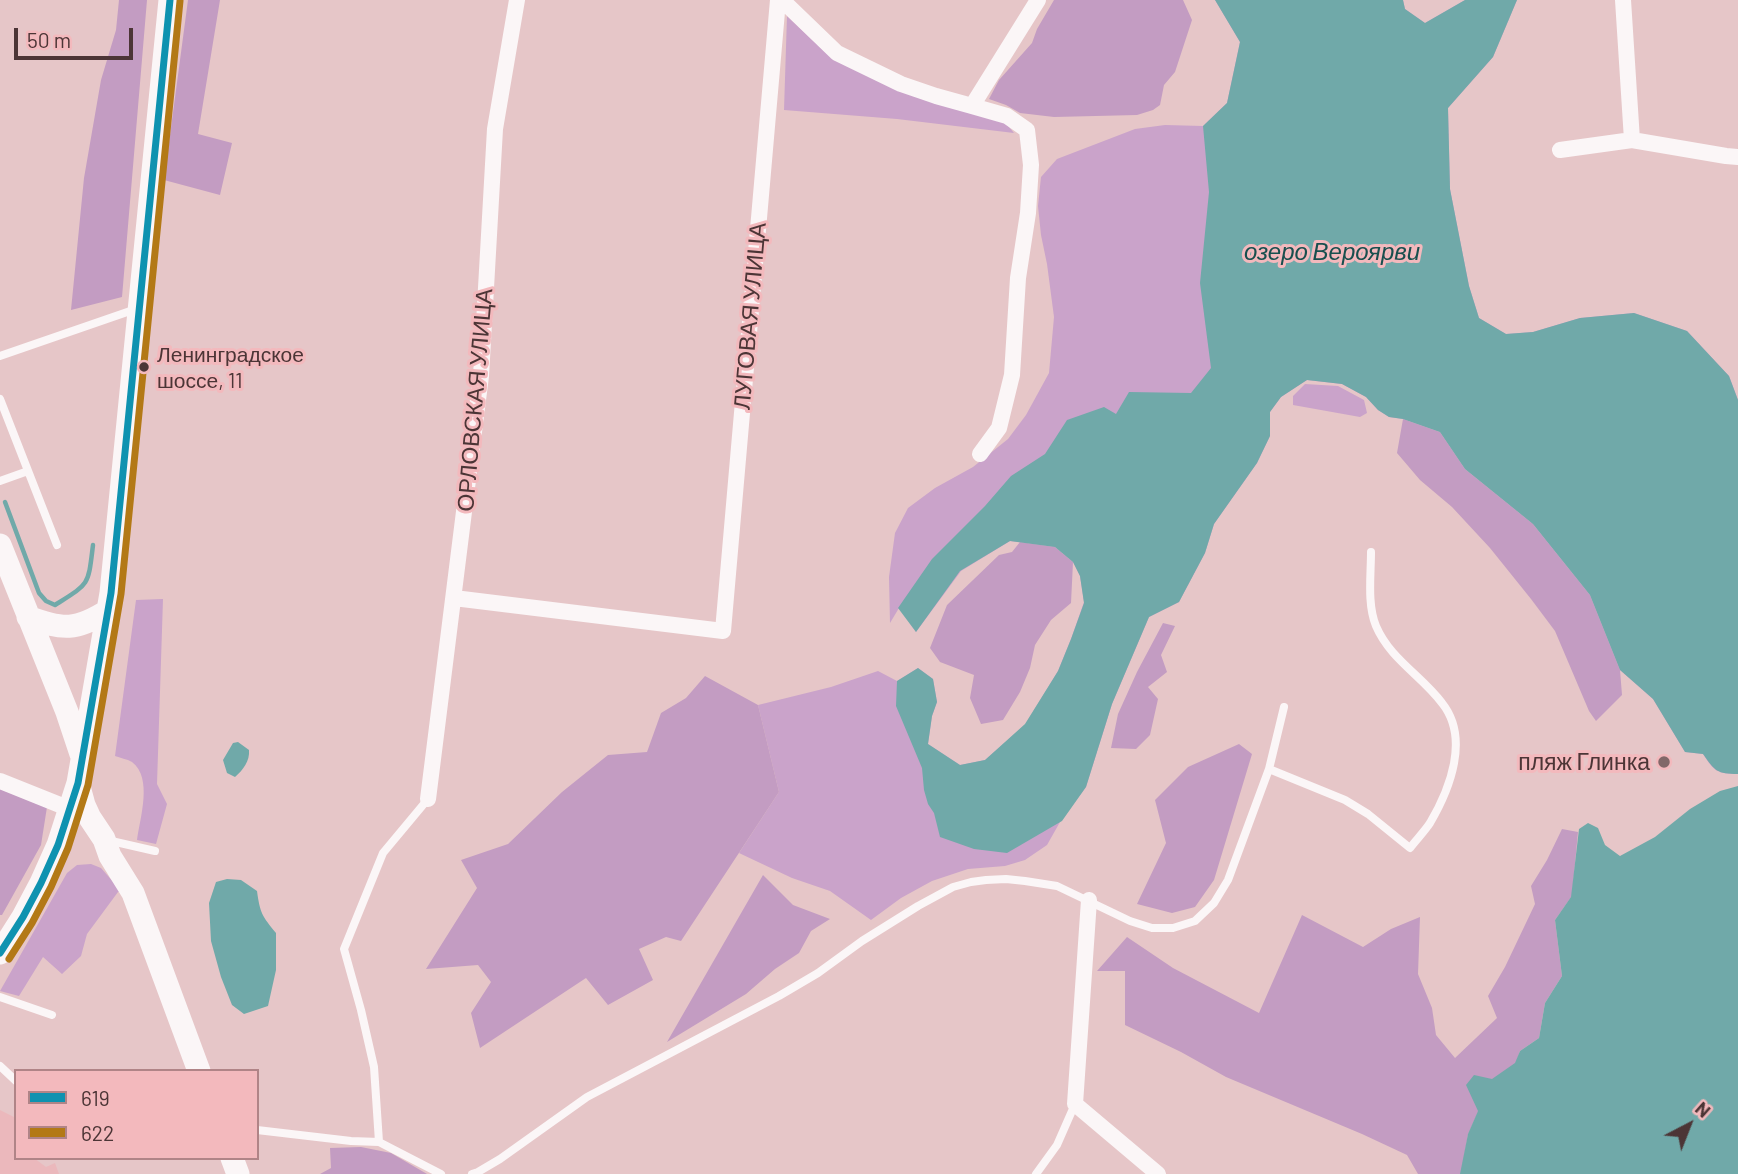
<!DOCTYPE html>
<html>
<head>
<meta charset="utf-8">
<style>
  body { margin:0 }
  #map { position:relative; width:1738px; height:1174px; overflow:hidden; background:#e6c6c8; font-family:Barlow,sans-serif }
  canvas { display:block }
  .legend { position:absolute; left:14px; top:1069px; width:245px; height:91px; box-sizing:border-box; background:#f3b9bd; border:2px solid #b08487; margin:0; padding:9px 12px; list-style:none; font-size:21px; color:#4c3536 }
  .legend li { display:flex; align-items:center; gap:14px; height:35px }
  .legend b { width:35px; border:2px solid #b08487 }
  .north { position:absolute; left:1654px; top:1090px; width:70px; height:70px; -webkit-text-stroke:5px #f3b9bd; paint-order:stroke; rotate:42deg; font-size:19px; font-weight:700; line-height:28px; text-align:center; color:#4c3536 }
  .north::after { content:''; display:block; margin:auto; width:24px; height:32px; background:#4c3536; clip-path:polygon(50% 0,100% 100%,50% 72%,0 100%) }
  .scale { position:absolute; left:14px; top:28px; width:119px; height:32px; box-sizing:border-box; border:4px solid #4c3536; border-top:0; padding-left:9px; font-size:21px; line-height:24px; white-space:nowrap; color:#4c3536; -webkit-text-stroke:5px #f3b9bd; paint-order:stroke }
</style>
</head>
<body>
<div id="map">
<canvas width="1738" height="1174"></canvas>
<ul class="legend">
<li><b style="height:9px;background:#0f92b0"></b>619</li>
<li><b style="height:9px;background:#b37916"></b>622</li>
</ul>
<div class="north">N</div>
<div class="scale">50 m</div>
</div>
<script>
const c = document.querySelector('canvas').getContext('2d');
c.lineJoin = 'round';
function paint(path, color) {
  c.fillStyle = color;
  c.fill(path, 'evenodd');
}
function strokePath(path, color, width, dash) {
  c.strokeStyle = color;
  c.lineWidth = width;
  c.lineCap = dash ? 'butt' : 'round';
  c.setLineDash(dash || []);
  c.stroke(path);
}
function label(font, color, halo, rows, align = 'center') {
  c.font = font + ' Barlow,sans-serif';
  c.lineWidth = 6;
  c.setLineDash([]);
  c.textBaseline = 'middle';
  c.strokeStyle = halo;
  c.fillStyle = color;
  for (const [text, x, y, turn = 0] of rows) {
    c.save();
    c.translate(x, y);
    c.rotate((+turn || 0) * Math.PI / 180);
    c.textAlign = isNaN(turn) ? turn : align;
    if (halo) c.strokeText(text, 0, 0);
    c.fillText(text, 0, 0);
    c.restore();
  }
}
paint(new Path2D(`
  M 0,1110 L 16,1118 L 16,1158 L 34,1158 L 46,1167 L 55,1163 L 59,1174 L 0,1174 Z`), '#ebb8bc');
paint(new Path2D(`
  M 1215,0 L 1403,0 L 1405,9 L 1425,23 L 1465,0 L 1517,0 L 1493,57 L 1448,108 L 1450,189 L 1469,286 L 1479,318 L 1506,334 L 1533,332 L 1580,318 L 1634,313 L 1687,331 L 1729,376 L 1738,400 L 1738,774 C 1717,774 1714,771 1703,754 L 1685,752 L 1653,699 L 1620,670 L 1590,595 L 1533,524 L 1465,469 L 1440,432 L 1403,419 L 1389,417 L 1378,410 L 1366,397 L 1342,384 L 1307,380 L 1281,397 L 1270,412 L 1270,436 L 1257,463 L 1214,524 L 1205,553 L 1179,602 L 1149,617 L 1112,704 L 1086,787 L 1060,822 L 1047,845 L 1025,860 L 1005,866 L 968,869 L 932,881 L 901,898 L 871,920 L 830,891 L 792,878 L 739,853 L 779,792 L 758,705 L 831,687 L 878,671 L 897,681 L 918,668 L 933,679 L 937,702 L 932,716 L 928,744 L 960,765 L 985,760 L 1025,725 L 1058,671 L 1071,639 L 1084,602 L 1080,576 L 1073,562 L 1055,547 L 1010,541 L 961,571 L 916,632 L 899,608 L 890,623 L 889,577 L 895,533 L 908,508 L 935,488 L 973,467 L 1008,439 L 1026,415 L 1049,373 L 1054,317 L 1047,264 L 1041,235 L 1038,206 L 1041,177 L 1057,159 L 1135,129 L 1165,125 L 1203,126 L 1227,103 L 1240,42 Z
  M 787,16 L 834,60 L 1005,122 L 1014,133 L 897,119 L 784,110 Z
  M 1305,384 L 1338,386 L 1364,400 L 1367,413 L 1360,417 L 1293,405 L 1293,396 Z
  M 163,599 L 157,784 L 167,804 L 156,844 L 137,840 C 140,818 153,778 132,762 C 127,759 120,758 115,756 L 136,600 Z
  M 91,864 L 101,868 L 122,892 L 118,892 L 87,934 L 81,956 L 62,974 L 43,957 L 19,996 L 0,991 L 67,873 L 77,865 Z`), '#caa3ca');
paint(new Path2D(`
  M 119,0 L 147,0 L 122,297 L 71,310 L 84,178 L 101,80 L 116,30 Z
  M 188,0 L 220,0 L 198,134 L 232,143 L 220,195 L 164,180 Z
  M 1054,0 L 1183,0 L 1192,20 L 1175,72 L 1164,85 L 1160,105 L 1153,110 L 1137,115 L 1054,117 L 1020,113 L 1006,105 L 989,99 L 999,80 L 1032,43 L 1037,29 Z
  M 1403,419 L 1440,432 L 1465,469 L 1533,524 L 1590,595 L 1620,670 L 1622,695 L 1596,721 L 1589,711 L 1555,631 L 1531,599 L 1490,548 L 1452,507 L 1420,480 L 1397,453 Z
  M 1020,542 L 1055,547 L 1073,562 L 1071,603 L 1051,620 L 1035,645 L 1030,668 L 1020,692 L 1003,720 L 981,724 L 970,698 L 974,675 L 940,662 L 930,648 L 947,605 L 999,555 L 1012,552 Z
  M 1163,623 L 1175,626 L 1161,655 L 1167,672 L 1148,687 L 1158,699 L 1150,735 L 1136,749 L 1111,748 L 1118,714 L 1137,672 Z
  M 705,676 L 758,705 L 779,792 L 681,941 L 666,937 L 639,949 L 653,980 L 608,1005 L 586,978 L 480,1048 L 471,1013 L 491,982 L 478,965 L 426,969 L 477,888 L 461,860 L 508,844 L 562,792 L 608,755 L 647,752 L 661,713 L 686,698 Z
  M 1239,744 L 1252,754 L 1214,880 L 1195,907 L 1172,913 L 1137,904 L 1166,843 L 1155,800 L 1188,767 Z
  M 0,789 L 47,807 L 41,845 L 2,915 L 0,915 Z
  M 1562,829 L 1578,832 L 1572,896 L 1555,920 L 1562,976 L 1545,1003 L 1539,1038 L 1520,1051 L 1516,1063 L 1478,1112 L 1468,1135 L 1461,1174 L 1418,1174 L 1407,1155 L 1362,1134 L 1226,1077 L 1181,1052 L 1125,1025 L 1125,971 L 1097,971 L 1127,937 L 1173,968 L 1259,1013 L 1302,915 L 1363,947 L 1391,929 L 1420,917 L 1418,974 L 1432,1008 L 1436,1035 L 1455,1058 L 1497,1018 L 1488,996 L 1505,967 L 1535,904 L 1531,886 L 1547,860 Z
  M 763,875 L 793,905 L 830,919 L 811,931 L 799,953 L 775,969 L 746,994 L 667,1042 Z
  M 361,1147 L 391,1153 L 427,1174 L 320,1174 L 331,1168 L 330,1148 Z`), '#c39cc2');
paint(new Path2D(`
  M 1215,0 L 1403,0 L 1405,9 L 1425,23 L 1465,0 L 1517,0 L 1493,57 L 1448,108 L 1450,189 L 1469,286 L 1479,318 L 1506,334 L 1533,332 L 1580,318 L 1634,313 L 1687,331 L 1729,376 L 1738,400 L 1738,774 C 1717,774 1715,771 1703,754 L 1685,752 L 1653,699 L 1620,670 L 1590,595 L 1533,524 L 1465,469 L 1440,432 L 1403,419 L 1389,417 L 1378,410 L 1366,397 L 1342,384 L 1307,380 L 1281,397 L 1270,412 L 1270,436 L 1257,463 L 1214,524 L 1205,553 L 1179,602 L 1149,617 L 1112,704 L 1086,787 L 1062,821 L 1007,853 L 974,849 L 940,837 L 934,813 L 928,804 L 924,790 L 922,768 L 896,706 L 897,681 L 918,668 L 933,679 L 937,702 L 932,716 L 928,744 L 960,765 L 985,760 L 1025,724 L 1058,671 L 1071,639 L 1084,603 L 1080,576 L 1073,562 L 1055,547 L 1010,541 L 960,571 L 916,632 L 898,608 L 932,559 L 985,506 L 1011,476 L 1045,454 L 1067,420 L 1104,407 L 1116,414 L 1129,392 L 1191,393 L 1211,368 L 1200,283 L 1209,192 L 1203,126 L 1227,103 L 1240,42 Z
  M 238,742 L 249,750 C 250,761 243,770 235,777 L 227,773 L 223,760 L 233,743 Z
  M 1738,786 L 1738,1174 L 1460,1174 L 1468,1134 L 1478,1111 L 1466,1085 L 1474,1075 L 1492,1079 L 1515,1063 L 1520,1051 L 1539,1038 L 1545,1003 L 1562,976 L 1555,920 L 1571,897 L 1579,829 L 1588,823 L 1598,828 L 1605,845 L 1620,856 L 1655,837 L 1690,809 L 1720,791 Z
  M 227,879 L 241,880 L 257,891 C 260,913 262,916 276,933 L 276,970 L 268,1006 L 244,1014 L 232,1005 L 221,977 L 211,941 L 209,903 L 216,882 Z`), '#70a9a9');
strokePath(new Path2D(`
  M 5,502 L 39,593 L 46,601 L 55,605 C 90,583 88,586 93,545`), '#70a9a9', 4.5);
strokePath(new Path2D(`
  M 0,356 L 136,309
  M 0,399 L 57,545
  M 0,481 L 28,471
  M 1269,769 L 1345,800 L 1368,814 L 1410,848 C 1416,840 1424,832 1430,823 C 1450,789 1470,738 1442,703 C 1422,676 1390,659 1376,626 C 1367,604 1371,575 1371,552
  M 107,840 L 155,851
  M 0,997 L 52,1015
  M 0,1066 L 16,1081
  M 257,1130 L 351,1141 L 379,1142 L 374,1067 L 361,1010 L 344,949 L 383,853 L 428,799
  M 379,1142 L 441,1174
  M 472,1174 L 478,1172 L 500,1159 L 587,1097 L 779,996 L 818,973 L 862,941 L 918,906 L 953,887 L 971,882 L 986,880 L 1006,879 L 1025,881 L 1057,886 L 1130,921 L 1152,928 L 1173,928 L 1195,921 L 1214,903 L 1228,880 L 1269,769 L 1284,707
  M 1036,1174 L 1057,1145 L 1075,1104`), '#fbf6f7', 8);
strokePath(new Path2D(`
  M 782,0 L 837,53 L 901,84 L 936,96 L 972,106
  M 1623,0 L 1632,140
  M 1560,150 L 1632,140 L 1726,156 L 1738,157
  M 980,454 L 999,428 L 1012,375 L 1018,278 L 1028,213 L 1031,165 L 1027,130 L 1007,116 L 972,106 L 1038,0
  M 454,598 L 723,631 L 778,0
  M 0,781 L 70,809
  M 428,799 L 481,376 L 495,129 L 517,0
  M 1089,900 L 1075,1104 L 1158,1174`), '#fbf6f7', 16);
strokePath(new Path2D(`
  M 0,545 L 67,712 L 81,754
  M 28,617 C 63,630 76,631 109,610
  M 78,783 L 84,805 L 90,818 L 104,839 L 110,856 L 133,893 L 199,1071
  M 0,953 L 23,917 L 41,883 L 58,845 L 78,783 L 111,593 L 170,0
  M 232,1158 L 238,1174`), '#fbf6f7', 23);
strokePath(new Path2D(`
  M 0,953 L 23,917 L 41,883 L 58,845 L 78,783 L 111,593 L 170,0`), '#0f92b0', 7);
strokePath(new Path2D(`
  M 9,959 L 32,923 L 51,887 L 68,848 L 88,785 L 121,594 L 180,1`), '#b37916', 7);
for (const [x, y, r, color] of [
  [144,367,6,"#4c3536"],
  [1664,762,7,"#826869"]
]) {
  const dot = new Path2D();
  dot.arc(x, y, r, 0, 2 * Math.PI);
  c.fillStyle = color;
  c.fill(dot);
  strokePath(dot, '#f3b9bd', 2.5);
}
label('21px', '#4c3536', '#f3b9bd', [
  ["Ленинградское",157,355],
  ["шоссе, 11",157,381]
], 'left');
label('23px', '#4c3536', '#f3b9bd', [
  ["ЛУГОВАЯ УЛИЦА",750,316,-85],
  ["ОРЛОВСКАЯ УЛИЦА",475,400,-85]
]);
label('23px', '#4c3536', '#f3b9bd', [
  ["пляж Глинка",1650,762]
], 'right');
label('italic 24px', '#184f4e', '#f3b9bd', [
  ["озеро Вероярви",1332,252]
]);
</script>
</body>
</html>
